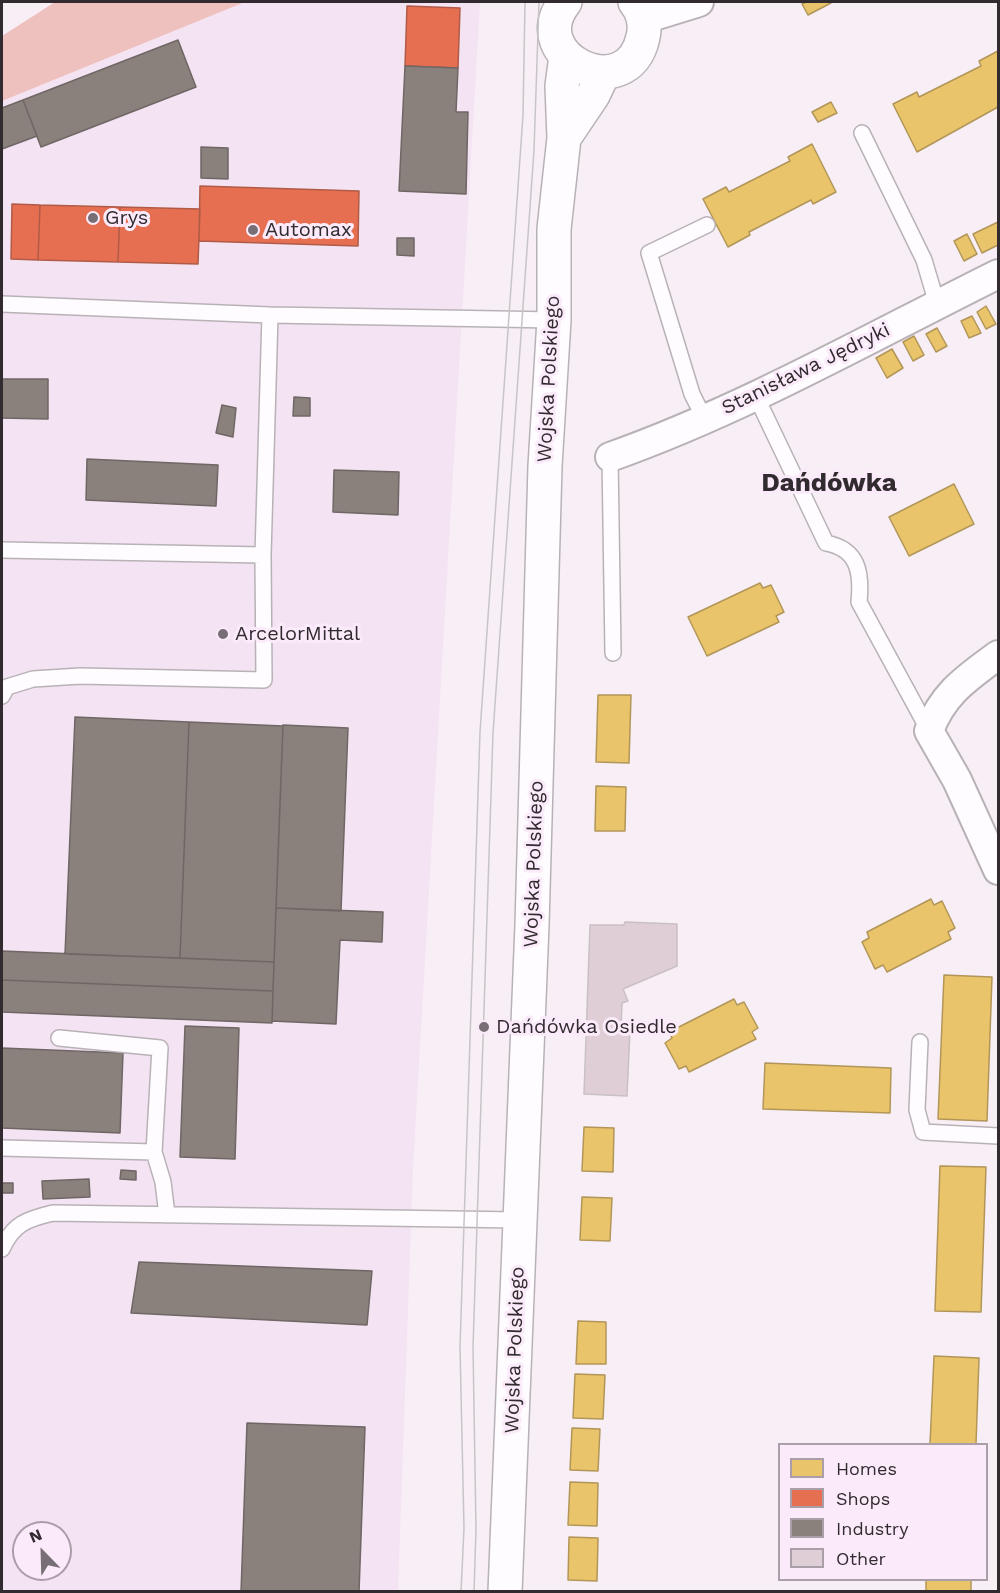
<!DOCTYPE html>
<html>
<head>
<meta charset="utf-8">
<style>
  body { margin:0 }
  #map { position:relative; width:1000px; height:1593px; overflow:hidden; background:#f8eef6; font-family:"Work Sans",sans-serif }
  canvas { display:block }
  .frame { position:absolute; inset:0; border:3px solid #312b30; pointer-events:none }
  .legend { position:absolute; left:778px; top:1443px; width:210px; height:138px; box-sizing:border-box; background:#fbebfa; border:2px solid #aa9ea9; margin:0; padding:8px 10px; list-style:none; font-size:18px; color:#312b30 }
  .legend li { display:flex; align-items:center; gap:12px; height:30px }
  .legend b { width:30px; border:2px solid #aa9ea9 }
  .north { position:absolute; left:12px; top:1521px; width:60px; height:60px; box-sizing:border-box; background:#fbebfa; border:2px solid #aa9ea9; border-radius:50%; rotate:337deg; font-size:16px; font-weight:700; line-height:24px; text-align:center; color:#312b30 }
  .north::after { content:''; display:block; margin:auto; width:21px; height:27px; background:#776f75; clip-path:polygon(50% 0,100% 100%,50% 72%,0 100%) }
</style>
</head>
<body>
<div id="map">
<canvas width="1000" height="1593"></canvas>
<div class="frame"></div>
<ul class="legend">
<li><b style="height:16px;background:#e9c46a"></b>Homes</li>
<li><b style="height:16px;background:#e76f51"></b>Shops</li>
<li><b style="height:16px;background:#8a817c"></b>Industry</li>
<li><b style="height:16px;background:#e0ced6"></b>Other</li>
</ul>
<div class="north">N</div>
</div>
<script>
const c = document.querySelector('canvas').getContext('2d');
c.lineJoin = 'round';
function paint(path, color) {
  c.fillStyle = color;
  c.fill(path, 'evenodd');
}
function strokePath(path, color, width, dash) {
  c.strokeStyle = color;
  c.lineWidth = width;
  c.lineCap = dash ? 'butt' : 'round';
  c.setLineDash(dash || []);
  c.stroke(path);
}
function label(font, color, halo, rows, align = 'center') {
  c.font = font + ' "Work Sans",sans-serif';
  c.lineWidth = 6;
  c.setLineDash([]);
  c.textBaseline = 'middle';
  c.strokeStyle = halo;
  c.fillStyle = color;
  for (const [text, x, y, turn = 0] of rows) {
    c.save();
    c.translate(x, y);
    c.rotate((+turn || 0) * Math.PI / 180);
    c.textAlign = isNaN(turn) ? turn : align;
    if (halo) c.strokeText(text, 0, 0);
    c.fillText(text, 0, 0);
    c.restore();
  }
}
paint(new Path2D(`
  M 245,2 L 480,2 L 413,1168 L 398,1591 L 2,1592 L 2,101 ZM 24,1533 L 60,1533 L 60,1569 L 24,1569 Z`), '#f4e3f2');
paint(new Path2D(`
  M 55,2 L 245,2 L 2,101 L 2,36 Z`), '#eec0be');
const homes = new Path2D(`
  M 806,2 L 830,2 L 831,3 L 808,15 L 802,4 Z
  M 998,51 L 998,107 L 917,152 L 893,104 L 917,92 L 919,97 L 981,66 L 979,61 Z
  M 831,102 L 837,113 L 818,122 L 812,112 Z
  M 812,144 L 836,192 L 813,204 L 811,200 L 749,232 L 750,235 L 728,247 L 703,199 L 726,187 L 729,192 L 790,161 L 788,157 Z
  M 998,222 L 998,245 L 982,253 L 973,234 Z
  M 967,234 L 977,254 L 964,261 L 954,241 Z
  M 986,306 L 996,324 L 986,329 L 977,312 Z
  M 972,316 L 981,333 L 969,338 L 961,321 Z
  M 937,328 L 947,346 L 936,352 L 926,334 Z
  M 914,336 L 924,355 L 913,361 L 903,342 Z
  M 892,349 L 903,368 L 887,378 L 876,358 Z
  M 954,484 L 974,524 L 909,556 L 889,517 Z
  M 760,583 L 763,588 L 771,585 L 784,612 L 776,616 L 779,622 L 707,656 L 688,617 Z
  M 598,695 L 631,695 L 629,763 L 596,762 Z
  M 596,786 L 626,787 L 625,831 L 595,831 Z
  M 931,899 L 934,905 L 942,901 L 955,928 L 948,932 L 951,939 L 887,972 L 883,965 L 875,969 L 862,942 L 869,938 L 867,932 Z
  M 944,975 L 992,977 L 987,1121 L 938,1119 Z
  M 734,999 L 737,1005 L 744,1002 L 758,1028 L 752,1032 L 756,1039 L 689,1072 L 686,1066 L 679,1069 L 665,1043 L 672,1038 L 669,1032 Z
  M 765,1063 L 891,1068 L 890,1113 L 763,1109 Z
  M 584,1127 L 614,1128 L 613,1172 L 582,1171 Z
  M 940,1166 L 986,1167 L 981,1312 L 935,1311 Z
  M 582,1197 L 612,1198 L 610,1241 L 580,1240 Z
  M 578,1321 L 606,1322 L 606,1364 L 576,1364 Z
  M 934,1356 L 979,1358 L 976,1444 L 930,1444 Z
  M 575,1374 L 605,1375 L 603,1419 L 573,1418 Z
  M 572,1428 L 600,1429 L 598,1471 L 570,1470 Z
  M 570,1482 L 598,1483 L 597,1526 L 568,1525 Z
  M 569,1537 L 598,1538 L 597,1581 L 568,1580 Z
  M 926,1580 L 971,1580 L 971,1592 L 926,1592 Z`);
paint(homes, '#e9c46a');
strokePath(homes, '#b29659', 1.5);
const shops = new Path2D(`
  M 407,6 L 460,8 L 458,68 L 405,66 Z
  M 200,186 L 359,191 L 358,246 L 199,241 Z
  M 12,204 L 40,205 L 38,260 L 11,259 Z
  M 40,205 L 120,207 L 118,262 L 38,260 Z
  M 120,207 L 200,209 L 198,264 L 118,262 Z`);
paint(shops, '#e76f51');
strokePath(shops, '#b05b47', 1.5);
const industry = new Path2D(`
  M 178,40 L 196,87 L 41,147 L 23,100 Z
  M 405,66 L 458,68 L 456,112 L 468,112 L 466,194 L 399,191 Z
  M 23,100 L 37,136 L 2,149 L 2,108 Z
  M 201,147 L 228,148 L 228,179 L 201,178 Z
  M 397,238 L 414,238 L 414,256 L 397,255 Z
  M 2,379 L 48,379 L 48,419 L 2,418 Z
  M 294,397 L 310,398 L 310,416 L 293,416 Z
  M 222,405 L 236,408 L 233,437 L 216,433 Z
  M 87,459 L 218,465 L 216,506 L 86,500 Z
  M 334,470 L 399,472 L 398,515 L 333,512 Z
  M 75,717 L 189,722 L 180,958 L 65,954 Z
  M 189,722 L 283,726 L 274,962 L 180,958 Z
  M 283,725 L 348,728 L 341,911 L 276,908 Z
  M 276,908 L 383,912 L 382,942 L 340,940 L 336,1024 L 272,1021 Z
  M 2,951 L 274,962 L 273,991 L 2,980 Z
  M 2,980 L 273,991 L 272,1023 L 2,1012 Z
  M 185,1026 L 239,1028 L 235,1159 L 180,1157 Z
  M 2,1048 L 123,1053 L 120,1133 L 2,1128 Z
  M 121,1170 L 136,1171 L 136,1180 L 120,1179 Z
  M 89,1179 L 90,1197 L 43,1199 L 42,1181 Z
  M 2,1183 L 13,1183 L 13,1193 L 2,1193 Z
  M 139,1262 L 372,1271 L 367,1325 L 131,1313 Z
  M 247,1423 L 365,1427 L 359,1592 L 241,1592 Z`);
paint(industry, '#8a817c');
strokePath(industry, '#6f6765', 1.5);
const building = new Path2D(`
  M 625,922 L 677,924 L 677,966 L 623,989 L 628,1001 L 622,1003 L 621,1029 L 630,1030 L 627,1096 L 584,1094 L 590,925 L 624,925 Z`);
paint(building, '#e0ced6');
strokePath(building, '#c9c0c5', 1.5);
const service = new Path2D(`
  M 862,133 L 924,260 L 937,304
  M 2,304 L 270,315 L 554,320
  M 756,396 L 826,543 C 858,549 862,572 859,602 L 929,731
  M 704,418 L 692,394 L 649,253 L 707,225
  M 610,457 L 613,653
  M 2,550 L 263,555
  M 2,696 L 7,687 L 33,679 L 80,676 L 264,680 L 263,555 L 270,315
  M 59,1038 L 160,1048 L 154,1152 L 163,1182 L 167,1215
  M 920,1042 L 917,1110 L 923,1132 L 998,1136
  M 2,1148 L 154,1152
  M 2,1249 C 13,1224 27,1219 53,1213 L 519,1220`);
const minor = new Path2D(`
  M 644,19 L 699,2
  M 610,457 C 745,409 871,337 998,274
  M 998,655 C 967,678 943,693 929,731 L 957,780 L 998,870`);
const secondary = new Path2D(`
  M 565,2 C 521,57 628,108 643,37 C 646,25 643,11 635,2
  M 564,138 L 593,95 L 604,72
  M 505,1592 L 532,925 L 545,466 L 554,320 L 554,229 L 564,138 L 562,86 L 566,56`);
strokePath(service, '#b8b2b7', 18);
strokePath(minor, '#b8b2b7', 32);
strokePath(secondary, '#b8b2b7', 36);
strokePath(service, '#fefcfe', 15);
strokePath(minor, '#fefcfe', 28);
strokePath(secondary, '#fefcfe', 33);
strokePath(new Path2D(`
  M 461,1592 L 464,1528 L 460,1347 L 480,732 L 523,115 L 525,2
  M 474,1592 L 476,1529 L 473,1347 L 493,733 L 534,150 L 539,2`), '#c7c4c6', 1.5);
for (const [x, y, r, color] of [
  [93,218,6,"#776f75"],
  [253,230,6,"#776f75"],
  [223,634,6,"#776f75"],
  [484,1027,6,"#776f75"]
]) {
  const dot = new Path2D();
  dot.arc(x, y, r, 0, 2 * Math.PI);
  c.fillStyle = color;
  c.fill(dot);
  strokePath(dot, '#fbebfa', 2);
}
label('20px', '#312b30', '#fbebfa', [
  ["Grys",105,218],
  ["Automax",265,230],
  ["ArcelorMittal",235,634],
  ["Dańdówka Osiedle",496,1027]
], 'left');
label('20px', '#312b30', '#fbebfa', [
  ["Stanisława Jędryki",806,369,-26],
  ["Wojska Polskiego",549,379,-87],
  ["Wojska Polskiego",534,864,-88],
  ["Wojska Polskiego",515,1350,-88]
]);
label('bold 26px', '#312b30', '#fbebfa', [
  ["Dańdówka",829,483]
]);
</script>
</body>
</html>
